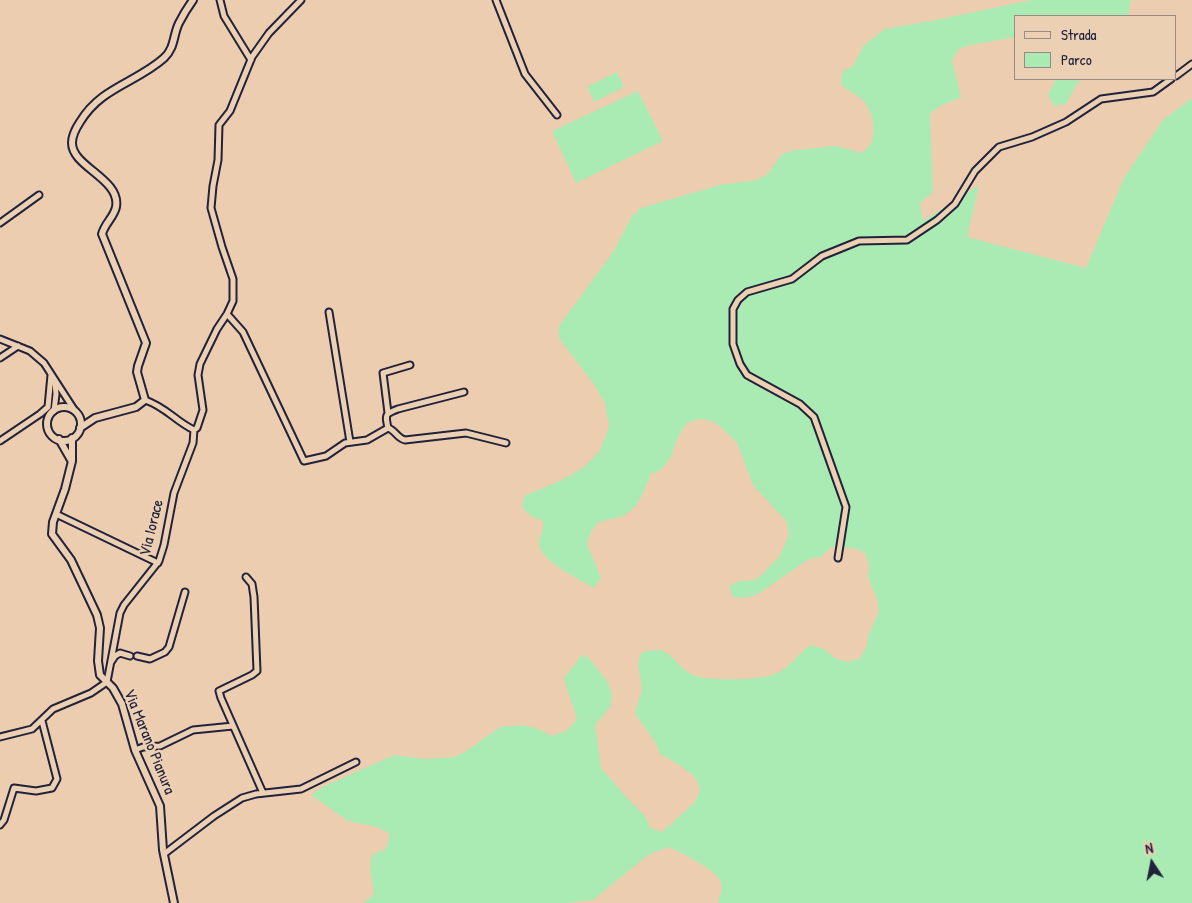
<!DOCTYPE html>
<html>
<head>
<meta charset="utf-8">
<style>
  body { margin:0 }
  #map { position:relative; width:1192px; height:903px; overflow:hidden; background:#edcdaf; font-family:"Patrick Hand",sans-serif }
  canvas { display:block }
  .legend { position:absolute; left:1014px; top:15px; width:162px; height:65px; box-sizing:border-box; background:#ecd0b3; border:1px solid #9b8a83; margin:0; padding:6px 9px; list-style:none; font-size:15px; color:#22223b }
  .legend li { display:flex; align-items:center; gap:10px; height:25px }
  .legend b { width:25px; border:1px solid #9b8a83 }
  .north { position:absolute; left:1127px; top:838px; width:50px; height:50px; -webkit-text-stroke:4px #ecd0b3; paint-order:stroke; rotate:349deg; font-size:14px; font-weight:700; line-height:20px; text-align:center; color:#22223b }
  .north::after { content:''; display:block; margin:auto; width:18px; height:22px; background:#22223b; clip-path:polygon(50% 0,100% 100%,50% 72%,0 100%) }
</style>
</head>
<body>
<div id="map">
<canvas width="1192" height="903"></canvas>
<ul class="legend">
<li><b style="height:6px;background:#ecd0b3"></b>Strada</li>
<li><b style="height:14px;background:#aaebb4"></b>Parco</li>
</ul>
<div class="north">N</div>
</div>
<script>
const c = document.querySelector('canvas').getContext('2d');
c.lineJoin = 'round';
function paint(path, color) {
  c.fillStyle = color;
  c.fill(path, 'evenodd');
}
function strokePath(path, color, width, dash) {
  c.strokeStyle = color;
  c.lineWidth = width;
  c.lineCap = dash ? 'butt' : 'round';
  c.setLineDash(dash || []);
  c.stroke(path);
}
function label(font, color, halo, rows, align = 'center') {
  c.font = font + ' "Patrick Hand",sans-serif';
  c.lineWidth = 5;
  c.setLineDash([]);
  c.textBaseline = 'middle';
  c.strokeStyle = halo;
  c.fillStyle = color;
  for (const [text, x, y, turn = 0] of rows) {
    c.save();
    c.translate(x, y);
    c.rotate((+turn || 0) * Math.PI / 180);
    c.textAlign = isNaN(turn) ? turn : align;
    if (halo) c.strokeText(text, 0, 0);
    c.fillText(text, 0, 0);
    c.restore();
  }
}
paint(new Path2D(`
  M 1032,0 L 1131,0 L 1128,16 L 1016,16 L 1016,37 L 970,45 L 959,49 L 952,60 L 961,97 L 938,107 L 930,114 L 933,192 L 920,203 L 923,221 L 979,185 L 967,237 L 1086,268 L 1124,178 L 1163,120 L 1192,98 L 1192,903 L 718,903 C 719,898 722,892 722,887 C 721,870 682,854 669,847 L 648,855 L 593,900 L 566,903 L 364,903 L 374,894 C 373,881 368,868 372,855 L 386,849 L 390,834 L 377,827 L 348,821 L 311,795 L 322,787 L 394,755 L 424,759 L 455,757 L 468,750 L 500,727 L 524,725 L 538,729 L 552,736 L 566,731 L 577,720 C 574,705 567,694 564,678 L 582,655 L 589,658 L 607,681 L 612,693 L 611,706 L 595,725 L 601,768 L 627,798 L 645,816 L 650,828 L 662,832 L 695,802 L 700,790 L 696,778 L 681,766 L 660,754 C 655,737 644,729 635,713 L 642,689 L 638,664 L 641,653 C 674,641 671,667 696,676 C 709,681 759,680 772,675 C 789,670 797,654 811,645 L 824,649 L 835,658 L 848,662 L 860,658 L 866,648 L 869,634 L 879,611 L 877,599 L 868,577 L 869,565 L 865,553 L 853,548 L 831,547 L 821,557 L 809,559 L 758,594 L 746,598 L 733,597 L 729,586 L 741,581 L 755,580 L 761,575 L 779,557 L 789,535 L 787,522 L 753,485 L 737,443 L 720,426 L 709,420 L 697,419 L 686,424 L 679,435 L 670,458 L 662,469 L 651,474 L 641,497 L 634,508 L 623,516 L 599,522 L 591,531 L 587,544 L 601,578 L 594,588 C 581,580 540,561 539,544 C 539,536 545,530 543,521 L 531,516 L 522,508 L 524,496 L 560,481 L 583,468 L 600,451 L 609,427 L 605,403 L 593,383 L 559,338 L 559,326 L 613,252 L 632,216 L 641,208 L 720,185 L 757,180 L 768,174 L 782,154 L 795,150 L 836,146 L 862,153 C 864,150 868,148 870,145 C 878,133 872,106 860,98 C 854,93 847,90 841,85 L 842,72 L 853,66 L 864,45 L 885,29 L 936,20 Z
  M 617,72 L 624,87 L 594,102 L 587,87 Z
  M 1056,79 L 1083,79 L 1078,82 L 1066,104 L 1054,106 L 1048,95 Z
  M 638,91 L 663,141 L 576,183 L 552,131 Z`), '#aaebb4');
const minor = new Path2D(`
  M 220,0 L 224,16 L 251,60
  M 496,0 L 525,74 L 557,115
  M 1176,76 L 1192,64
  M 0,223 L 39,195
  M 329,312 L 350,442
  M 227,314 L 243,332 L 304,461 L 326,456 L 345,443 L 367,440 L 388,428 C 395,430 397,438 405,440 L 466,433 L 506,443
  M 0,339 L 30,351 L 44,363 L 75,411
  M 0,358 L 18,346
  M 145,400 C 166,407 175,421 194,430 L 197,428 L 203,410 L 198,375 L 200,364 L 217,329 L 227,314 L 233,301 L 233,279 L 222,247 L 211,208 L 213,186 L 218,160 L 219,125 L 230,111 L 252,57 L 269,33 L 301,0
  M 54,411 L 56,394 L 55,382
  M 388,413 L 383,373 L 410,365
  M 388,428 C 385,414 385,414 398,409 L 464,392
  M 0,441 L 40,414 L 48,407 L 51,375
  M 56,514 L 158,563
  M 838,558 L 846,507 L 814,417 L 800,404 L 747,375 L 740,364 L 733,344 L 733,309 L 738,300 L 747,292 L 792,279 L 822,256 L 859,241 L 907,240 L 937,220 L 955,204 L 975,171 L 999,147 L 1032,137 L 1066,122 L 1101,99 L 1153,92 L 1171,79
  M 246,577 L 252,584 L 254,597 L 257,671 L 252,675 L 219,691 L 221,698 L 263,793
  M 137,656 L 150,659 L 165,652 L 169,647 L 185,592
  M 111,662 L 115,656 L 120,653 L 130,656
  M 0,737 L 32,729 L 53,709 L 91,693 L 107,682 L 120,613 L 124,605 L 159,561 L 164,545 L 174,493 L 193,443 L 194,430
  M 135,750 L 143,747 L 160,746 L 193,730 L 233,726
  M 0,825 L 4,820 L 14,788 L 36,791 L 52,788 L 57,779 L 42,721
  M 164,854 L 214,816 L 242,798 L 256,794 L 301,789 L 356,762`);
const tertiary = new Path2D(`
  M47 424a17 17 0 1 1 34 0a17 17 0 1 1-34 0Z
  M 80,428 L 95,418 L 136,407 L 145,400 L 137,372 L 138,366 L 146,343 L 102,234 C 105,223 114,217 116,207 C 121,179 72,167 72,143 C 72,135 76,128 80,122 C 101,87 136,83 164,58 C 175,48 173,35 179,23 C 183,15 188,7 193,0
  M 72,438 L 72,461 L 65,489 L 53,522 L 52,534 L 71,560 L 97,615 L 100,628 L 98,661 L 100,675 L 113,688 L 122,704 L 135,750 L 160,806 L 163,850 L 174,903
  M 59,439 L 71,460`);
strokePath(minor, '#22223b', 9);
strokePath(tertiary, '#22223b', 10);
strokePath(minor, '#ecd0b3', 5);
strokePath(tertiary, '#ecd0b3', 6);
label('16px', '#22223b', '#ecd0b3', [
  ["Via Iorace",152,528,-76],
  ["Via Marano Pianura",149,742,68]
]);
</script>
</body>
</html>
